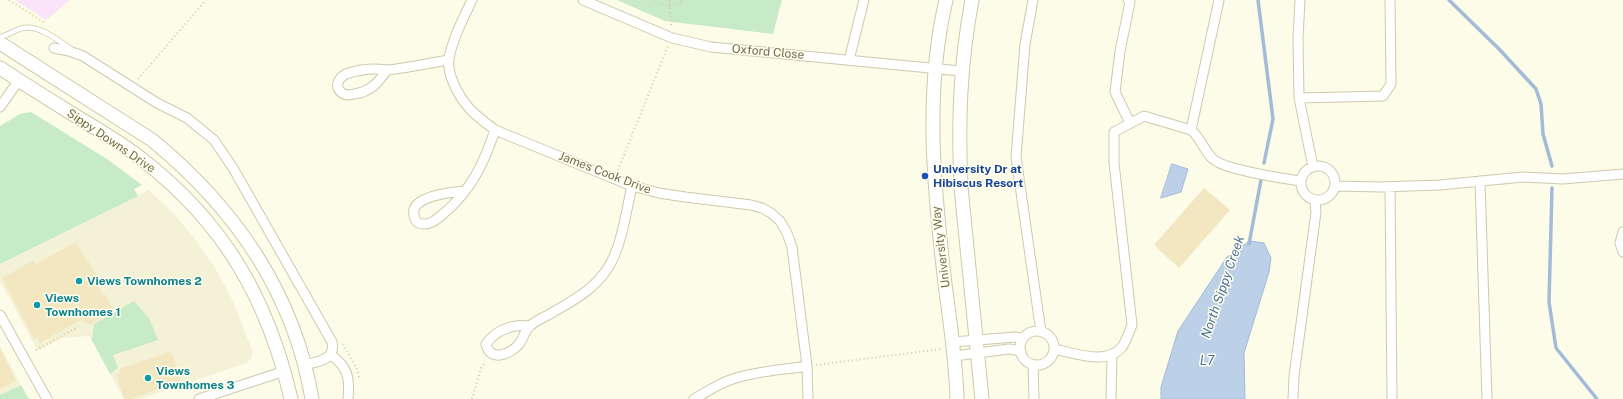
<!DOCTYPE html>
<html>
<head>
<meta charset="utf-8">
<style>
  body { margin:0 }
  canvas { display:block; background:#fcfce8 }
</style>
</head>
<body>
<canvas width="1623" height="399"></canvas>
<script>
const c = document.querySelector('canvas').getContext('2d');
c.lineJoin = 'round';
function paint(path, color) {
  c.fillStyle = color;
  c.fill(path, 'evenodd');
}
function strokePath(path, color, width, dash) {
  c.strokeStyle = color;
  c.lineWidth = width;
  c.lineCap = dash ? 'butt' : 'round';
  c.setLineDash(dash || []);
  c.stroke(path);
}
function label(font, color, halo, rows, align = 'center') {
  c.font = font + ' "Public Sans",sans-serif';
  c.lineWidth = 3;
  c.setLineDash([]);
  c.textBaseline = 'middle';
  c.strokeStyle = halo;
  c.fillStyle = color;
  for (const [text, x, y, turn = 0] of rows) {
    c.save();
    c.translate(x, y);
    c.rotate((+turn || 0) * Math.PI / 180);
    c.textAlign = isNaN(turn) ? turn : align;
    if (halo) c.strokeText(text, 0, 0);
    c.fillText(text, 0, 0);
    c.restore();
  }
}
paint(new Path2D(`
  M 149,190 L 174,214 L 196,240 L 215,268 L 232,299 L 252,350 L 252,355 L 250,360 L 246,363 L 141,399 L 124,399 L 89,336 L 62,338 L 38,351 L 0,281 L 0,264 Z
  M 0,346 L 21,385 L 0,395 Z`), '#f4f2d6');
paint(new Path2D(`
  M 15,0 L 70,0 L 46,20 Z`), '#f9e4f9');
paint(new Path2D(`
  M 617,0 L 782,0 L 773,34 L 665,21 Z
  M 31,112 L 107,159 L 142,185 L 134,189 L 138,196 L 0,264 L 0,126 L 20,114 Z
  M 134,301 L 149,318 L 158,340 L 113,355 L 118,368 L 110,374 L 92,340 L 94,324 Z
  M 21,385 L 29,399 L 0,399 L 0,395 Z`), '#c7ebc6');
const water = new Path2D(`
  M 1172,164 L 1188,169 L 1181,192 L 1161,198 Z
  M 1250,241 L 1264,243 L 1271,258 L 1269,272 L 1244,353 L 1245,399 L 1161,399 L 1161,387 L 1178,331 L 1227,257 Z`);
paint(water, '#bcd0e7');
strokePath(water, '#a2bbd8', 1);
strokePath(new Path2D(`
  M 1258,0 L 1273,119 L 1264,163
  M 1449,0 L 1500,50 L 1536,89 L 1541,104 L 1543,134 L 1552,166
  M 1552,188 L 1549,302 L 1556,348 L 1597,399
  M 1249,244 L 1261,180`), '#a2bbd8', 3.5);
paint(new Path2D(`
  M 1204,188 L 1230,210 L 1179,268 L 1154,245 Z
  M 76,242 L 86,260 L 87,259 L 97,277 L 94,279 L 103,295 L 105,294 L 114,311 L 89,325 L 88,322 L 85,324 L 83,319 L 40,343 L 37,337 L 34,339 L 2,278 L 34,260 L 36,264 Z
  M 0,348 L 16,381 L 0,389 Z
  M 171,352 L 181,381 L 131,399 L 124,399 L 116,374 L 121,373 L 119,369 Z`), '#f2e7c0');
const service = new Path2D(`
  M 0,37 C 8,35 15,30 23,28 C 38,24 59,41 71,49`);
const minor = new Path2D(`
  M 472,0 C 463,19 453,38 449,58 C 448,66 450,75 453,82 C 463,106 475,115 495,130 L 632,186 L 659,193 L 685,197 L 751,205 L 762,208 L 771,213 L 780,221 L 787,233 L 792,247 L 807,366 L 808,399
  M 583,0 L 672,38 L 711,47 L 961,71
  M 1033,0 L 1025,44 L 1016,157 L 1041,332
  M 1128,0 L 1130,2 L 1120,51 L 1115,92 L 1130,123
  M 1300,0 L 1298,38 L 1299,98 L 1313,167
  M 54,48 L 69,51 L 83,56 L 157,103 L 187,118 L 214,140 L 233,168 L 332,342 C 336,360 317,362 304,365
  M 849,60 L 864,0
  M 387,70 C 378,83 370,92 354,94 C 350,95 346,96 342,93 C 334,87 338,78 346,74 C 354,71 367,69 376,69 C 380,69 384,70 388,70 C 408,68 429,63 449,60
  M 1299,98 L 1383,96 L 1391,84 L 1390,0
  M 0,107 L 19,80
  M 1191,130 L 1219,0
  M1301 183a17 17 0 1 1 34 0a17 17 0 1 1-34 0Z
  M 1480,181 L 1487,399
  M 1336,186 L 1381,187 L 1440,185 L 1523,177 L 1563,179 L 1623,174
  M 1390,187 L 1392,399
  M 464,191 C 452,192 410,196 414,215 C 415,222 418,224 424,224 C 432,224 437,219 443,214 C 471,191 484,163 495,130
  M 1623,232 L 1620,243 L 1623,252
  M 0,315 L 47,399
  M 529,326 C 512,324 496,330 486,344 C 490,363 511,354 519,344 C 523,339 525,330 530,326 C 535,321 543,318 548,315 C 571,302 594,290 608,268 C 622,246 626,211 632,186
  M1020 348a17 17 0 1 1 34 0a17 17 0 1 1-34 0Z
  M 953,342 L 1015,337 L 1023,338
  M 1054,349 C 1074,353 1106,366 1122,347 C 1126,342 1129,332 1132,325 L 1114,163 L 1114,132 L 1144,116 L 1191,130 C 1201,138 1204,151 1213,159 C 1225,170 1282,178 1300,181
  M 331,355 C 348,367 350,378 348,399
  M 954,356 L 1009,349 L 1021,351
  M 1033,364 L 1034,399
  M 199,399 L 285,371
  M 694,399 C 707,392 719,383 733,379 C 756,371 783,370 807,366
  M 1111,399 L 1112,356
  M 1293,399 L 1294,376 L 1316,212 L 1315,202`);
const secondary = new Path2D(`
  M 946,0 C 924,94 934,189 945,284 C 950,322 956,360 957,399
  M 972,0 C 960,64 958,122 961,187 L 982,399
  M 0,43 L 152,140 C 234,207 294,293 312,399
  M 0,68 C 26,85 53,102 79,118 C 101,131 123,144 143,160 C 224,223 268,299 291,399`);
strokePath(service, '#cfc9ad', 6);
strokePath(minor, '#cfc9ad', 11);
strokePath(secondary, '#d0c9a9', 15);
strokePath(new Path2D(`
  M 9,0 L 45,23
  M 655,0 L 662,4 L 671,7 L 684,0
  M 669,0 L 671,26
  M 138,79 L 206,0
  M 618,170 L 668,46
  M 343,344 L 357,369 L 359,377
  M 36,350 L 76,328
  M 816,365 L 942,349
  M 472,399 L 481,368 L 486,362`), '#d7cba2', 2, [1, 3]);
strokePath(service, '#fff', 4.5);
strokePath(minor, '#fff', 9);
strokePath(secondary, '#fff', 13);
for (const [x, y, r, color] of [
  [925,176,4,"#1a4fb4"],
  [79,281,4,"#0f9aa8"],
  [37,305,4,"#0f9aa8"],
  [148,378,4,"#0f9aa8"]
]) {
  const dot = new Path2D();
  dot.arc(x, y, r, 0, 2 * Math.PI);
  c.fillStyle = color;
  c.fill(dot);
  strokePath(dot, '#ffffef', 1.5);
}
label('12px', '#776c4b', '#ffffef', [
  ["Oxford Close",768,52,5],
  ["Sippy Downs Drive",111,141,34],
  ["James Cook Drive",605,173,21],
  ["University Way",941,247,-97]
]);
label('bold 12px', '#164399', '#ffffef', [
  ["University Dr at",933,169],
  ["Hibiscus Resort",933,183]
], 'left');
label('bold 12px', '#0d838f', '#ffffef', [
  ["Views Townhomes 2",87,281],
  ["Views",45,298],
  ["Townhomes 1",45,312],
  ["Views",156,371],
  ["Townhomes 3",156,385]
], 'left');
label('italic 13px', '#4e739f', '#ffffef', [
  ["North Sippy Creek",1223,287,-71],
  ["L7",1207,361]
]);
</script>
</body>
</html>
